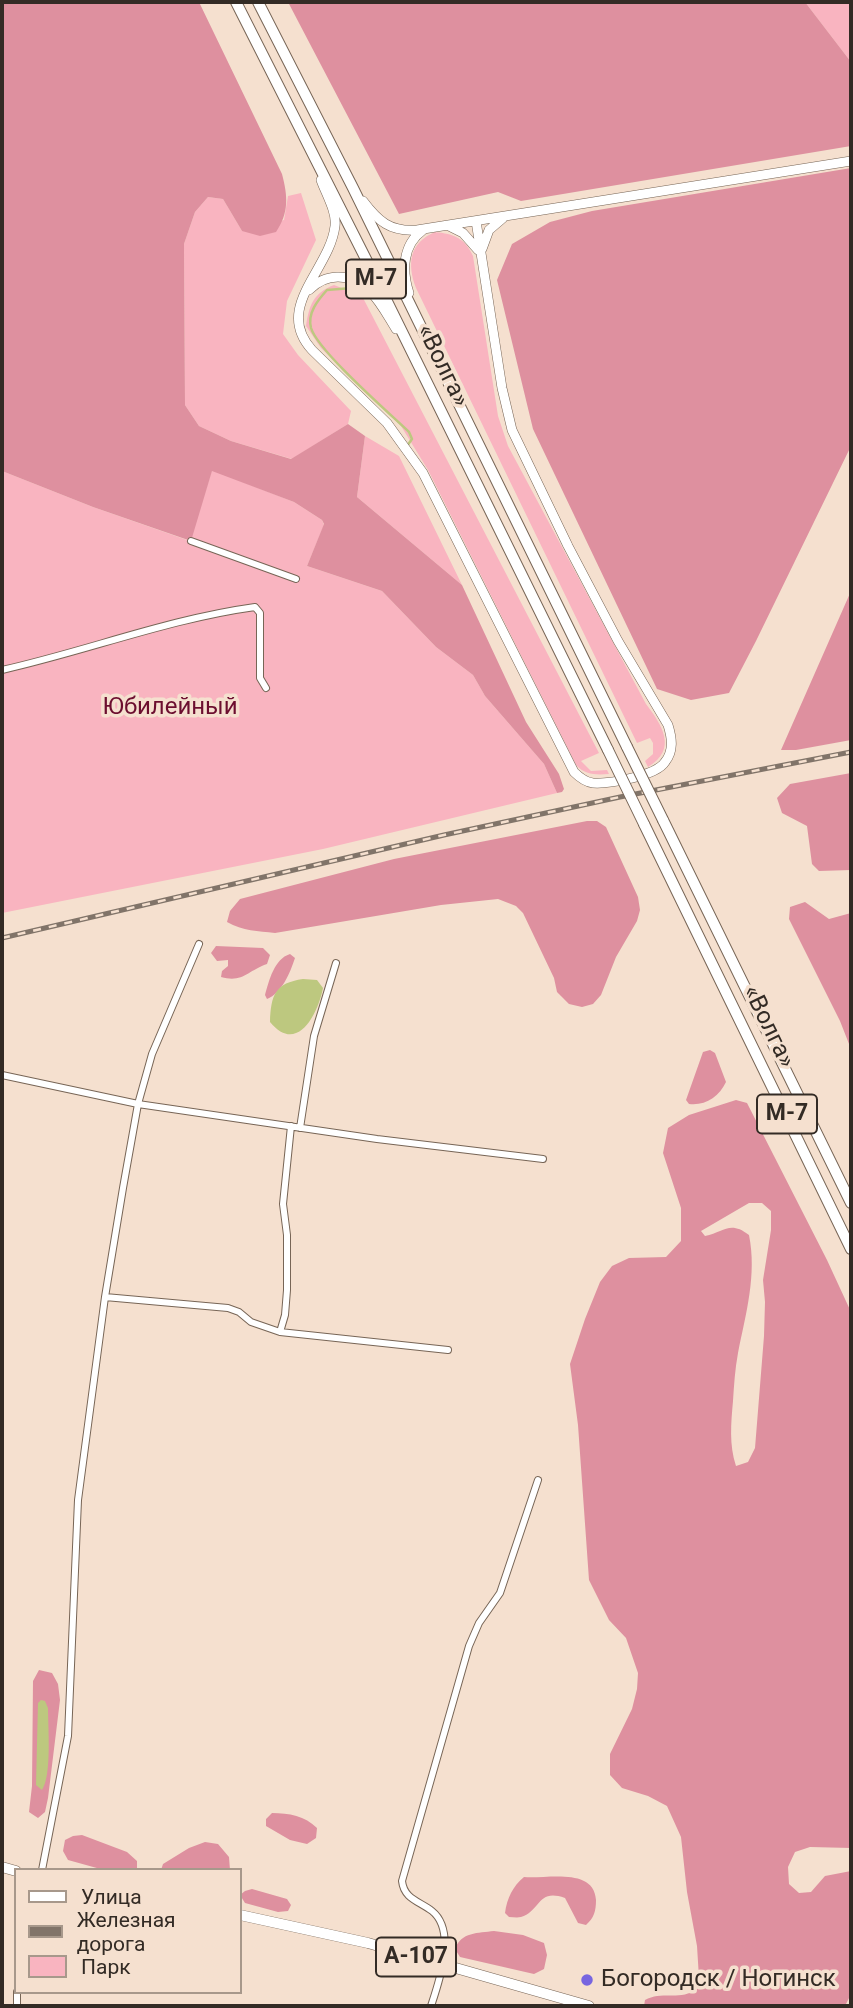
<!DOCTYPE html>
<html>
<head>
<meta charset="utf-8">
<style>
  body { margin:0 }
  #map { position:relative; width:853px; height:2008px; overflow:hidden; background:#f5e0cf; font-family:Roboto,sans-serif }
  canvas { display:block }
  .frame { position:absolute; inset:0; border:4px solid #332b25; pointer-events:none }
  .legend { position:absolute; left:14px; top:1868px; width:228px; height:126px; box-sizing:border-box; background:#f5e0cf; border:2px solid #a7988b; margin:0; padding:9px 12px; list-style:none; font-size:21px; color:#332b25 }
  .legend li { display:flex; align-items:center; gap:14px; height:35px }
  .legend b { width:35px; border:2px solid #a7988b }
</style>
</head>
<body>
<div id="map">
<canvas width="853" height="2008"></canvas>
<div class="frame"></div>
<ul class="legend">
<li><b style="height:9px;background:#fff"></b>Улица</li>
<li><b style="height:9px;background:#817469"></b>Железная дорога</li>
<li><b style="height:19px;background:#f9b4c0"></b>Парк</li>
</ul>
</div>
<script>
const c = document.querySelector('canvas').getContext('2d');
c.lineJoin = 'round';
function paint(path, color) {
  c.fillStyle = color;
  c.fill(path, 'evenodd');
}
function strokePath(path, color, width, dash) {
  c.strokeStyle = color;
  c.lineWidth = width;
  c.lineCap = dash ? 'butt' : 'round';
  c.setLineDash(dash || []);
  c.stroke(path);
}
function label(font, color, halo, rows, align = 'center') {
  c.font = font + ' Roboto,sans-serif';
  c.lineWidth = 7;
  c.setLineDash([]);
  c.textBaseline = 'middle';
  c.strokeStyle = halo;
  c.fillStyle = color;
  for (const [text, x, y, turn = 0] of rows) {
    c.save();
    c.translate(x, y);
    c.rotate((+turn || 0) * Math.PI / 180);
    c.textAlign = isNaN(turn) ? turn : align;
    if (halo) c.strokeText(text, 0, 0);
    c.fillText(text, 0, 0);
    c.restore();
  }
}
paint(new Path2D(`
  M 805,2 L 851,2 L 851,62 Z
  M 301,193 L 316,240 L 287,301 L 283,334 L 298,355 L 351,411 L 348,424 L 292,459 L 231,441 L 199,426 L 185,405 L 184,244 L 195,212 L 208,197 L 223,199 L 242,231 L 284,220 L 288,196 Z
  M 435,232 C 454,234 465,238 473,256 L 498,416 L 508,446 L 646,704 C 662,725 678,749 648,767 L 645,761 L 653,754 L 653,743 L 650,738 L 637,743 L 416,288 C 407,264 409,243 435,232 Z
  M 334,285 L 362,296 L 599,753 L 581,761 L 591,771 L 607,770 L 609,774 C 596,775 585,775 576,765 L 428,470 L 401,426 L 321,348 L 306,326 C 309,306 313,293 334,285 Z
  M 365,436 L 399,456 L 462,585 L 357,497 Z
  M 212,470 L 294,502 L 322,520 L 324,525 L 307,566 L 382,591 L 436,647 L 473,675 L 485,696 L 544,764 L 557,793 L 323,849 L 2,913 L 2,471 L 93,507 L 190,541 Z`), '#f9b4c0');
paint(new Path2D(`
  M 2,2 L 199,2 L 282,174 C 288,197 289,213 276,232 L 260,236 L 242,231 L 223,199 L 208,197 L 195,212 L 184,244 L 185,405 L 199,426 L 231,441 L 291,459 L 348,424 L 365,436 L 357,497 L 462,585 L 526,722 L 559,774 L 564,789 L 562,792 L 557,793 L 544,764 L 485,696 L 473,675 L 436,647 L 382,591 L 307,566 L 324,524 L 322,520 L 294,502 L 212,471 L 191,541 L 93,507 L 2,471 Z
  M 288,2 L 805,2 L 851,62 L 851,146 L 521,201 L 498,192 L 399,214 Z
  M 851,168 L 851,446 L 756,641 L 729,693 L 691,700 L 657,689 L 533,429 L 497,280 L 512,244 L 550,222 L 592,211 Z
  M 851,591 L 851,740 L 796,750 L 781,750 Z
  M 851,773 L 851,870 L 819,871 L 812,864 L 807,826 L 782,813 L 777,798 L 790,784 Z
  M 587,821 L 597,821 L 606,827 L 638,897 L 640,910 L 637,921 L 616,957 L 601,995 L 593,1004 L 582,1007 L 569,1004 L 557,992 L 554,978 L 523,913 L 516,906 L 498,899 L 441,905 L 275,933 C 258,931 243,931 227,922 L 230,911 L 240,899 L 394,859 Z
  M 805,902 L 829,919 L 851,913 L 851,1049 L 840,1021 L 789,919 L 790,907 Z
  M 216,946 L 263,948 L 270,955 L 267,964 C 247,971 243,983 221,977 L 222,971 L 228,966 L 228,960 L 217,961 L 211,953 Z
  M 290,954 L 295,958 C 290,973 282,993 267,999 L 265,995 C 269,981 274,959 290,954 Z
  M 710,1050 L 715,1053 L 726,1082 C 719,1097 705,1106 689,1104 L 686,1100 L 703,1052 Z
  M 736,1100 L 747,1103 L 827,1260 L 851,1312 L 851,1848 L 810,1847 L 795,1852 L 788,1867 L 789,1884 L 799,1893 L 811,1892 L 825,1876 L 851,1871 L 851,1994 L 845,2006 L 644,2006 L 645,2000 C 661,1991 678,2000 694,1991 L 699,1978 L 697,1946 L 687,1892 L 681,1837 L 667,1806 L 648,1796 L 622,1788 L 610,1775 L 610,1754 L 632,1709 L 637,1689 L 638,1673 L 626,1638 L 609,1620 L 589,1580 L 578,1425 L 570,1364 L 585,1319 L 600,1282 L 612,1266 L 629,1258 L 666,1257 L 681,1241 L 681,1208 L 663,1153 L 668,1128 L 689,1115 ZM 749,1203 L 762,1203 L 771,1211 L 771,1230 L 763,1280 L 765,1302 L 764,1336 L 755,1448 L 748,1462 L 736,1466 C 729,1445 731,1423 733,1401 C 734,1385 735,1369 738,1353 C 746,1313 757,1275 749,1235 C 730,1220 724,1232 705,1236 L 701,1231 Z
  M 39,1670 L 52,1673 L 58,1684 L 60,1700 L 48,1798 L 45,1812 L 38,1818 L 29,1812 L 32,1786 L 33,1681 Z
  M 272,1813 C 289,1813 305,1816 317,1828 L 316,1838 L 307,1844 L 290,1840 L 266,1826 L 266,1819 Z
  M 82,1835 L 127,1852 L 137,1861 L 137,1869 L 104,1870 L 68,1860 L 63,1851 L 65,1840 L 73,1836 Z
  M 205,1842 L 218,1844 L 229,1857 L 230,1870 L 161,1870 L 163,1864 L 189,1848 Z
  M 524,1877 C 547,1879 594,1867 596,1900 C 596,1911 594,1918 586,1925 L 578,1923 L 565,1898 C 537,1888 541,1911 521,1917 C 517,1918 513,1917 509,1917 L 505,1913 C 507,1898 513,1886 524,1877 Z
  M 252,1889 L 287,1899 L 291,1905 L 288,1911 L 278,1912 L 245,1903 L 240,1895 L 245,1891 Z
  M 494,1931 L 523,1935 L 544,1943 L 547,1955 L 544,1969 L 534,1974 L 460,1957 L 455,1949 C 461,1932 478,1933 494,1931 Z`), '#de909f');
paint(new Path2D(`
  M 303,979 L 317,980 L 323,988 C 318,1014 297,1055 270,1022 C 271,995 275,983 303,979 Z
  M 41,1700 L 45,1701 L 48,1708 C 48,1727 52,1775 42,1790 L 36,1785 L 38,1703 Z`), '#bdc87f');
strokePath(new Path2D(`
  M 352,288 L 327,290 C 318,300 307,313 311,328 C 318,351 388,412 409,432 L 412,439 L 407,446`), '#bdc87f', 2.5);
const street = new Path2D(`
  M 191,541 L 296,579
  M 2,670 C 87,651 168,619 255,607 L 260,613 L 260,678 L 266,688
  M 2,1075 L 138,1104 L 377,1139 L 543,1159
  M 300,1128 L 314,1036 L 336,963
  M 105,1297 L 228,1308 L 239,1312 L 251,1322 L 280,1332 L 448,1350
  M 280,1332 L 285,1315 L 287,1290 L 287,1235 L 283,1204 L 291,1126
  M 42,1870 L 68,1736 L 78,1500 L 105,1297 L 123,1188 L 138,1104 L 152,1054 L 199,944
  M 17,2006 L 17,1992
  M 431,2006 C 439,1982 457,1931 432,1911 C 419,1901 404,1899 402,1881 L 469,1646 L 479,1623 L 500,1593 L 538,1480`);
const secondary = new Path2D(`
  M 321,180 C 326,194 337,212 335,226 C 330,270 273,307 312,350 L 387,423 L 423,473 L 574,772 C 580,778 585,782 593,783 C 609,784 656,776 665,762 C 674,751 672,738 668,725 L 618,641 L 568,546 L 512,430 L 502,388 L 476,221
  M 363,201 C 378,221 390,232 417,230 L 851,161
  M 449,226 L 463,233 L 478,250
  M 482,249 L 489,230 L 503,218
  M 309,290 C 317,282 327,277 338,277 C 369,277 382,307 396,329
  M 409,293 C 402,271 402,245 423,230`);
const primary = new Path2D(`
  M 2,1867 L 16,1871
  M 240,1915 L 368,1943 L 589,2006`);
const highway = new Path2D(`
  M 236,2 L 374,275 L 608,750
  M 258,2 L 353,188 L 627,747
  M 663,820 L 851,1203
  M 644,824 L 851,1249`);
strokePath(street, '#776556', 8);
strokePath(secondary, '#776556', 10);
strokePath(primary, '#776556', 11);
strokePath(highway, '#776556', 12);
strokePath(street, '#fff', 6);
strokePath(secondary, '#fff', 9);
strokePath(primary, '#fff', 10);
strokePath(highway, '#fff', 10);
const rail = new Path2D(`
  M 2,938 L 444,835 L 620,797 L 851,752`);
strokePath(rail, '#817469', 5);
strokePath(rail, '#f5e0cf', 2.5, [8]);
const highwayBridge = new Path2D(`
  M 627,747 L 663,820
  M 608,750 L 644,824`);
strokePath(highwayBridge, '#776556', 12, []);
strokePath(highwayBridge, '#fff', 10);
for (const [x, y, r, color] of [
  [587,1980,7,"#7765e0"]
]) {
  const dot = new Path2D();
  dot.arc(x, y, r, 0, 2 * Math.PI);
  c.fillStyle = color;
  c.fill(dot);
  strokePath(dot, '#f5e0cf', 2.5);
}
for (const [x, y, w] of [
  [376,279,60],
  [787,1114,60],
  [416,1957,80]
]) {
  const box = new Path2D();
  box.roundRect(x - w / 2, y - 19.5, w, 39, 5);
  c.fillStyle = '#f5e0cf';
  c.fill(box);
  strokePath(box, '#332b25', 2);
}
label('bold 23px', '#332b25', null, [
  ["М-7",376,279],
  ["М-7",787,1114],
  ["А-107",416,1957]
]);
label('24px', '#332b25', '#f5e0cf', [
  ["«Волга»",442,366,64],
  ["«Волга»",768,1027,64]
]);
label('24px', '#6c0e2f', '#f5e0cf', [
  ["Юбилейный",170,708]
]);
label('24px', '#332b25', '#f5e0cf', [
  ["Богородск / Ногинск",601,1980]
], 'left');
</script>
</body>
</html>
